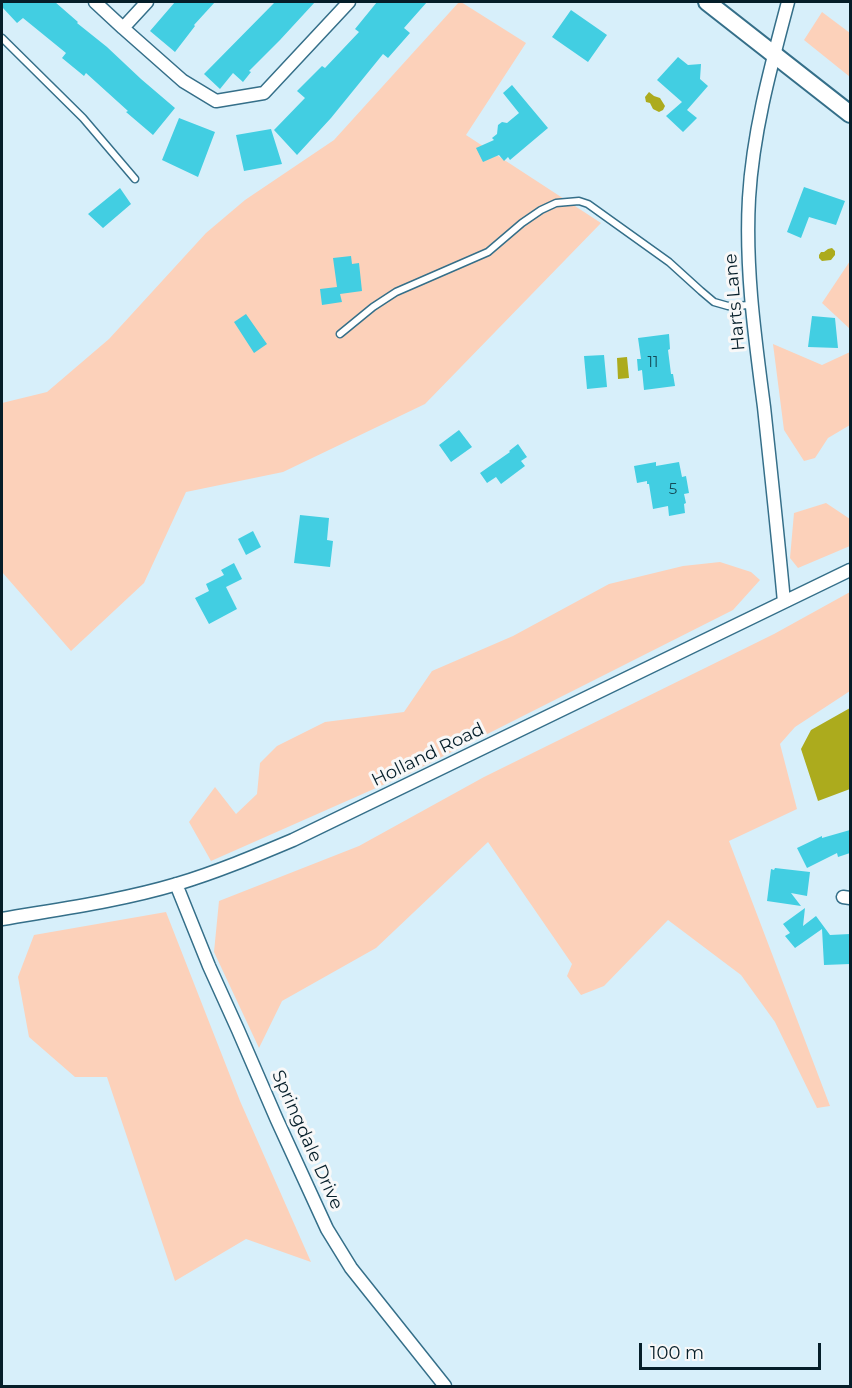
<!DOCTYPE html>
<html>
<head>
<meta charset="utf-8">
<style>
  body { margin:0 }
  #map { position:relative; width:852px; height:1388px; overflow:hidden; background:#d7effa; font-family:Montserrat,sans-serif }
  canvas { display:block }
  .frame { position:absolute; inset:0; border:3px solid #051e29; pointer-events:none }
  .scale { position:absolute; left:639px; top:1343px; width:182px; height:27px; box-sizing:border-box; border:3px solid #051e29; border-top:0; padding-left:8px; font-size:18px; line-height:21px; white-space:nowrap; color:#051e29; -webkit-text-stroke:4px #f8f8f8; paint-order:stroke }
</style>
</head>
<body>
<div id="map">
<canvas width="852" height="1388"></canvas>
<div class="frame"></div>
<div class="scale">100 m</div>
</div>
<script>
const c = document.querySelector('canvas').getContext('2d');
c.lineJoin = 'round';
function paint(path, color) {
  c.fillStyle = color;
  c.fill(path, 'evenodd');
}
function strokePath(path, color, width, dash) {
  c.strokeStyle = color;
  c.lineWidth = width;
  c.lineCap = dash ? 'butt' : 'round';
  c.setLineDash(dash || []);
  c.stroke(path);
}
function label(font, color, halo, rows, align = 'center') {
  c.font = font + ' Montserrat,sans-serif';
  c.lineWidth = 6;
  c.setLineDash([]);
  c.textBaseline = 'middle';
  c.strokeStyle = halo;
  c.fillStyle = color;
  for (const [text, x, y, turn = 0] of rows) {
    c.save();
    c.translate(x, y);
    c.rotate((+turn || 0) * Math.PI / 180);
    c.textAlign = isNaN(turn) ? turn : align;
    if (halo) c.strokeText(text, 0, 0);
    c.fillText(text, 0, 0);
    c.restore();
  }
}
paint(new Path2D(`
  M 459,2 L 461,2 L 526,43 L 466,135 L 601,223 L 425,404 L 283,472 L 186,492 L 144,583 L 71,651 L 2,572 L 2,403 L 47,392 L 109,339 L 206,233 L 245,200 L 334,140 Z
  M 822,12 L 850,33 L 850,77 L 804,40 Z
  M 850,261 L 850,329 L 822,303 Z
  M 773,344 L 822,365 L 850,352 L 850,425 L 828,438 L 815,458 L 804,461 L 784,430 Z
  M 826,503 L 850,519 L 850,546 L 798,568 L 790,558 L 794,513 Z
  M 720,562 L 751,572 L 760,580 L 733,610 L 410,773 L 211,861 L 189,822 L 215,787 L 236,814 L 257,794 L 260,763 L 277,746 L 325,722 L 404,712 L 432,671 L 513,636 L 609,584 L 683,566 Z
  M 850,592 L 850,691 L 795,727 L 780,744 L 797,809 L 729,841 L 830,1106 L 817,1108 L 775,1022 L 741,975 L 668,920 L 604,986 L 581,995 L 567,976 L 572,964 L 488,842 L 376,948 L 282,1001 L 259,1048 L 214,952 L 219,901 L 359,846 L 484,777 L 774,634 Z
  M 166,912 L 240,1101 L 311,1262 L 246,1239 L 175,1281 L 107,1077 L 75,1077 L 29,1037 L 18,977 L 34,935 Z`), '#fcd1ba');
paint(new Path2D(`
  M 649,92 L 654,96 L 660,98 L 665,106 L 663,110 L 659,112 L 653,109 L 650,103 L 646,102 L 645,97 Z
  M 832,248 L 835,251 L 835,255 L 831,260 L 822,261 L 819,258 L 819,255 L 821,252 L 824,252 L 828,249 Z
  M 627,357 L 629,378 L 618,379 L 617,358 Z
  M 850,708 L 850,789 L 818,801 L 801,749 L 811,730 Z`), '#acab1d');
paint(new Path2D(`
  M 2,2 L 55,2 L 78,22 L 77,23 L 107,47 L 141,79 L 175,108 L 153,135 L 126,112 L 128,111 L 86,73 L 84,76 L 62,58 L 66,53 L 23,18 L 17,23 L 2,7 Z
  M 175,2 L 215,2 L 194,25 L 195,26 L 175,52 L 150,31 Z
  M 275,2 L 315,2 L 280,40 L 249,71 L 251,72 L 243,82 L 233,73 L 220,89 L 204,74 Z
  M 377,2 L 427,2 L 404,28 L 410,33 L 388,58 L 383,54 L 331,118 L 297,155 L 274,130 L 305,98 L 297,91 L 322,66 L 325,68 L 359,32 L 355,29 Z
  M 571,10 L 607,35 L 588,62 L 552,37 Z
  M 678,57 L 688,65 L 701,64 L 700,79 L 708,86 L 687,110 L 697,118 L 683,132 L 666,116 L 682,102 L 657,80 Z
  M 512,85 L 548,128 L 510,160 L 508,157 L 504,161 L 499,155 L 483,162 L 476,148 L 494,140 L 492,138 L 497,134 L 498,125 L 502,122 L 507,123 L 519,113 L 503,93 Z
  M 179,118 L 215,132 L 198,177 L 162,160 Z
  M 271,129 L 282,164 L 244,171 L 236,135 Z
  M 804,187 L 845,201 L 836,225 L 809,217 L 801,238 L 787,232 Z
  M 120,188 L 131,204 L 103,228 L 88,214 Z
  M 351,256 L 352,264 L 359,263 L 362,291 L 340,294 L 342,302 L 322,305 L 320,289 L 337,287 L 333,258 Z
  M 246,314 L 267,344 L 254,353 L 234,322 Z
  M 812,316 L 835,318 L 838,348 L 808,347 Z
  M 669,334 L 670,349 L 668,350 L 671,374 L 673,374 L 675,386 L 644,390 L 642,370 L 638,371 L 637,359 L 641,359 L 638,338 Z
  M 604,355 L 607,387 L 587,389 L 584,356 Z
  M 459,430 L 472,447 L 451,462 L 439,445 Z
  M 518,444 L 527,457 L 521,461 L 525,466 L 501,484 L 496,477 L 487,483 L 480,473 L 510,452 L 509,451 Z
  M 656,462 L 656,466 L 679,462 L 682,477 L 686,476 L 689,493 L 684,494 L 686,503 L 684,504 L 685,513 L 669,516 L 668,506 L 653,509 L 649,484 L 647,484 L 647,481 L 637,483 L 634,466 Z
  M 300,515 L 329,518 L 327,540 L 333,541 L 330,567 L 294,563 Z
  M 253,531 L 261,547 L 246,555 L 238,539 Z
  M 234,563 L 242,579 L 226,587 L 237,609 L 209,624 L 195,598 L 209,591 L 206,584 L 224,575 L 221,570 Z
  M 850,830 L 850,853 L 838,857 L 837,853 L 807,868 L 797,848 L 822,836 L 822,838 Z
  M 775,868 L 810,872 L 807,896 L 791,893 L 801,906 L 767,901 L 771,869 L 774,870 Z
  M 805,908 L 803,926 L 816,916 L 830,935 L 850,934 L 850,964 L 824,965 L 822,929 L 795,948 L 785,936 L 790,933 L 783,924 Z`), '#42cee2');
const lane = new Path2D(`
  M 2,38 L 83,118 L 135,179
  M 340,334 L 373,307 L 396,292 L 488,252 L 522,223 L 541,210 L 556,203 L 579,201 L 588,204 L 669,262 L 701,291 L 714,302 L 728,306 L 752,305`);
const street = new Path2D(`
  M 95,2 L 123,28 L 183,81 L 216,101 L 264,93 L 349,2
  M 123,28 L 147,2
  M 784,602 C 778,537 771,472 764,407 C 755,338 745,268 749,198 C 753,131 771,66 788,2
  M 176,884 L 209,966 L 238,1030 L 277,1120 L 327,1229 L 351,1268 L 445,1386
  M 843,897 L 850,898
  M 2,919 C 60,909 120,901 177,884 C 217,872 255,856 293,840 L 850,570`);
const secondary = new Path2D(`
  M 707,2 L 850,114`);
strokePath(lane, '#356f89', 9);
strokePath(street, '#356f89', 15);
strokePath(secondary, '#356f89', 20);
strokePath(lane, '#fff', 6);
strokePath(street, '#fff', 12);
strokePath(secondary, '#fff', 16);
label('15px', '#144a57', null, [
  ["11",653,363],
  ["5",673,490]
]);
label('18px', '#051e29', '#f8f8f8', [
  ["Harts Lane",735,302,-95],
  ["Holland Road",428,755,-26],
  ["Springdale Drive",307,1140,66]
]);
</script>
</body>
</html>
